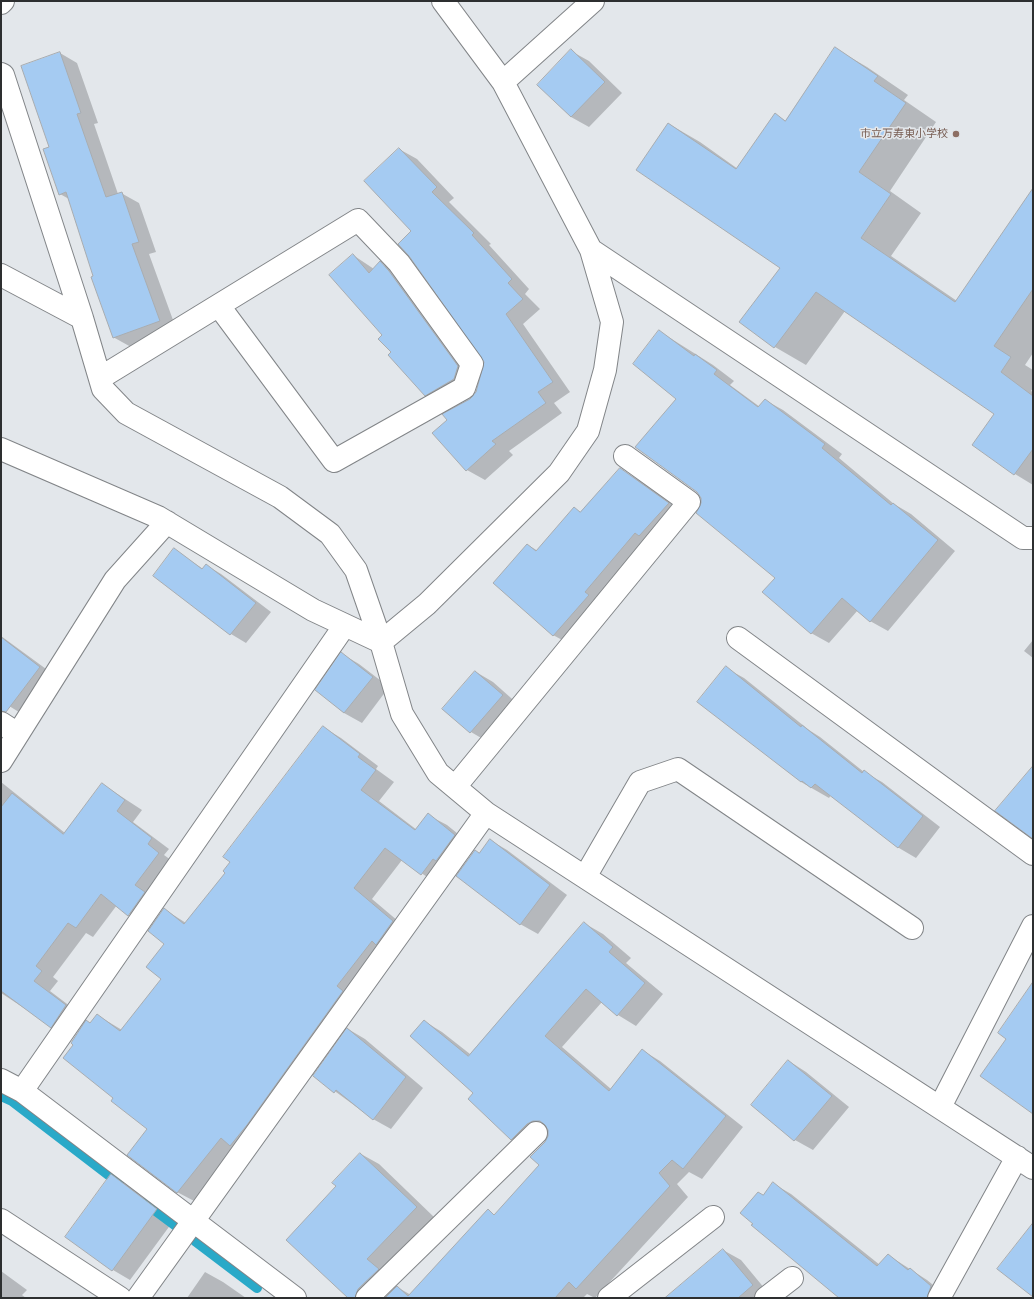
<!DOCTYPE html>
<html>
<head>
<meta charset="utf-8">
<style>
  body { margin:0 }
  #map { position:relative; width:1034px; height:1299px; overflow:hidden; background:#e3e7eb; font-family:"Noto Sans",sans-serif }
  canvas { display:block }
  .frame { position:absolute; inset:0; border:2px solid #2d2f30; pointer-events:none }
</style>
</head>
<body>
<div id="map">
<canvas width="1034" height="1299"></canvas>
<div class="frame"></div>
</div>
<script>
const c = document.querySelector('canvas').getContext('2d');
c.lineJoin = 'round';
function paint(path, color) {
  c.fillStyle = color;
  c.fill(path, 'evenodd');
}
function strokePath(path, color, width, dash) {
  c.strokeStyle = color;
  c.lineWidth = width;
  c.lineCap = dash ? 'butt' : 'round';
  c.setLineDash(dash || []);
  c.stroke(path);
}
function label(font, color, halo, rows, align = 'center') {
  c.font = font + ' "Noto Sans","Noto Sans JP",sans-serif';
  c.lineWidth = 3;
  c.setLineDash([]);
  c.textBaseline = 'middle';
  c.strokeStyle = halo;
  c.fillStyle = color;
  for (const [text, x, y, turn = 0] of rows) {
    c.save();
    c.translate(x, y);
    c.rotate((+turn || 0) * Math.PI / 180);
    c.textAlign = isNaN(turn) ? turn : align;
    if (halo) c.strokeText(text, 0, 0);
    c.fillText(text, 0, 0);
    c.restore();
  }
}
paint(new Path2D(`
  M 836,49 L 867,67 L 908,95 L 904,100 L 936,122 L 890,191 L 921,213 L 891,256 L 957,301 L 1033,191 L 1033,353 L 1025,365 L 1033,370 L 1033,388 L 1031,391 L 1033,392 L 1033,485 L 1015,474 L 974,444 L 996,414 L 845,311 L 806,365 L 775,347 L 741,322 L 781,267 L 669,124 L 700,142 L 738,169 L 775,114 L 786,121 Z
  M 571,51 L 589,61 L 622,93 L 589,127 L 571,117 L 538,85 Z
  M 60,53 L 77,63 L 98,123 L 94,124 L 118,194 L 121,193 L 139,203 L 156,252 L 149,254 L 177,331 L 131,347 L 113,337 L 69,199 L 60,194 L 51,147 Z
  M 399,149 L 417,159 L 454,198 L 449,202 L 491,244 L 489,245 L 529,289 L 525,294 L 540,309 L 523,324 L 570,392 L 554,403 L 562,413 L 509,451 L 513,455 L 485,480 L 467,470 L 471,400 L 476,393 L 485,362 L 412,231 Z
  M 353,255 L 374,269 L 380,263 L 398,273 L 475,377 L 443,405 L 426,395 L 392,352 L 383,335 Z
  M 659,331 L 713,365 L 734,381 L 730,385 L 760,407 L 765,400 L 783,410 L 842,454 L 839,458 L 894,504 L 911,514 L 955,551 L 888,631 L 870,621 L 858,610 L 829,643 L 811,633 L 776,578 L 702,504 L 678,399 Z
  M 620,469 L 642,482 L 690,516 L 575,647 L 553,635 L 528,545 L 538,551 L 574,508 L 581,513 Z
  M 175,550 L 203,569 L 206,565 L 221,574 L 271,612 L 246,643 L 231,634 L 154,576 Z
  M 1,636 L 57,677 L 27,717 L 1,701 Z
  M 1033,640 L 1033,658 L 1024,651 Z
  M 342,654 L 359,664 L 389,687 L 362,723 L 344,713 L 316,690 Z
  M 726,668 L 744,678 L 809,730 L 820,737 L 864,772 L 882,782 L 940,827 L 916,858 L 899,848 L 831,795 L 829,798 L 801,782 Z
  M 476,672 L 493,682 L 520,706 L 488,742 L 471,732 Z
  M 323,727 L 341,738 L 378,766 L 376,769 L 394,782 L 379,801 L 417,830 L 428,815 L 447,825 L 473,846 L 439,885 L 402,860 L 372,899 L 411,932 L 196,1202 L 177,1192 L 149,1129 L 90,1024 L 97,1015 L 122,1030 L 162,979 L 165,944 L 164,909 L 186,923 L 226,872 Z
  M 1,782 L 65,833 L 102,784 L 142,810 L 133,822 L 169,849 L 164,855 L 175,863 L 146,925 L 117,905 L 93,937 L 86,933 L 53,977 L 58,981 L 50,991 L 83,1016 L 68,1037 L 1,993 Z
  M 490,840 L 507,850 L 567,895 L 538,934 L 520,924 L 479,854 Z
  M 584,923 L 603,934 L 631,958 L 626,963 L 663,994 L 636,1026 L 618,1015 L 602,1002 L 562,1047 L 611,1089 L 642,1050 L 660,1061 L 743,1127 L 702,1179 L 689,1172 L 677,1184 L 688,1197 L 595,1298 L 587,1294 L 583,1298 L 386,1298 L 397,1287 L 411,1295 L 488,1211 L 495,1215 L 540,1165 L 549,1133 L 530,1149 L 512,1139 L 475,1093 L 424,1021 L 442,1032 L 470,1054 Z
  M 348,1029 L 365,1039 L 423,1088 L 391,1129 L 373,1119 L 314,1076 Z
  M 789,1061 L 806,1072 L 849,1107 L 813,1150 L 795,1140 L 753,1105 Z
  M 361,1154 L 379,1164 L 435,1218 L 378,1298 L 350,1298 L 337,1186 Z
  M 111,1176 L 129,1186 L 174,1220 L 130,1280 L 113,1270 Z
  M 774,1184 L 791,1194 L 880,1265 L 888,1255 L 927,1280 L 948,1297 L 841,1298 L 754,1224 L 763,1196 Z
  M 723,1250 L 741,1260 L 770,1295 L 767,1298 L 666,1298 Z
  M 1,1271 L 27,1290 L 22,1295 L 26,1298 L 1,1298 Z
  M 205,1272 L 223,1282 L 246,1298 L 187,1298 Z`), '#0003');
strokePath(new Path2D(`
  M 1,1096 L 12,1101 L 119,1183
  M 145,1203 L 180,1229
  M 195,1241 L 257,1288`), '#2aa9c8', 10);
const building = new Path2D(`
  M 835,47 L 878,76 L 874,81 L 906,103 L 859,172 L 891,194 L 861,238 L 955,302 L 1033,188 L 1033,289 L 994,346 L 1011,357 L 1001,372 L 1033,396 L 1033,449 L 1014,475 L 972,445 L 994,414 L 816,292 L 774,348 L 739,322 L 780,268 L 636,170 L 668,123 L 736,169 L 775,113 L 785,121 Z
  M 571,49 L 605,82 L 571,117 L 537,85 Z
  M 60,52 L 81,113 L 77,114 L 106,197 L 122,192 L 139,242 L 132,244 L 160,321 L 113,338 L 91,277 L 93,276 L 66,192 L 59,195 L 43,149 L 49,147 L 21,66 Z
  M 399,148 L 437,187 L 432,192 L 474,233 L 472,235 L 512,279 L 508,283 L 523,299 L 506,314 L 553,382 L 538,392 L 546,403 L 492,441 L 496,444 L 466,471 L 432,433 L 447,420 L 442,414 L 470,399 L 476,392 L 484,362 L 409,256 L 398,244 L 411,231 L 364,181 Z
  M 353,254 L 369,273 L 380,261 L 389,271 L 458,366 L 454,379 L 425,396 L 388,355 L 391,352 L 378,339 L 382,335 L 329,275 Z
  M 659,330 L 694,356 L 695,354 L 717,370 L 714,374 L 758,407 L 765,399 L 825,444 L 822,448 L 891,505 L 893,503 L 938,540 L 870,622 L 842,598 L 811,634 L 762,592 L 775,578 L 696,513 L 701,503 L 701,498 L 697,492 L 635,447 L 676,399 L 633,364 Z
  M 620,468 L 669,503 L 639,536 L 635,533 L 585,592 L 589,595 L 553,636 L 493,583 L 527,544 L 536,551 L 574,507 L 580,512 Z
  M 174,548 L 202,569 L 206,564 L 256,603 L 230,635 L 153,576 Z
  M 1,637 L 40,667 L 6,712 L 1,711 Z
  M 341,652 L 373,677 L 344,713 L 315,690 Z
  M 726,666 L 801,727 L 802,725 L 862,773 L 864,770 L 923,816 L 898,848 L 815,784 L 811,788 L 802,781 L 801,782 L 697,702 Z
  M 475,671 L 503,695 L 470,733 L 442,709 Z
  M 323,726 L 360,754 L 358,757 L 376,770 L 361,790 L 415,830 L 428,813 L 455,835 L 436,861 L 433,859 L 421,875 L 385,848 L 354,888 L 393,921 L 376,945 L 372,941 L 337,986 L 343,991 L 247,1125 L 230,1146 L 221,1138 L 177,1193 L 127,1155 L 147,1129 L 111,1101 L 113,1098 L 63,1058 L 73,1045 L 71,1043 L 86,1020 L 90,1023 L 97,1014 L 120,1031 L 161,979 L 146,967 L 164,944 L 148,931 L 164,908 L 184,924 L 225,873 L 223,871 L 230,862 L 223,857 Z
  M 1033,766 L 1033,839 L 995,811 Z
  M 102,783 L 125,800 L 117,811 L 152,838 L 148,844 L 159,853 L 135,885 L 145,892 L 128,916 L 101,894 L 76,928 L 68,923 L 36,966 L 42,971 L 34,981 L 66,1005 L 51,1028 L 1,991 L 1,807 L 12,793 L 63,834 Z
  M 490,839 L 550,885 L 520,925 L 456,876 L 475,850 L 479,853 Z
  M 584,922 L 613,947 L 609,952 L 645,983 L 617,1016 L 586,989 L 545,1036 L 609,1091 L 642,1049 L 726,1116 L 683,1169 L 672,1160 L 659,1173 L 670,1186 L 576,1289 L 569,1282 L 555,1298 L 385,1298 L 397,1286 L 408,1296 L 488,1209 L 494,1215 L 539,1165 L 530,1157 L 545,1142 L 548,1136 L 548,1130 L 545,1125 L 540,1121 L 533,1121 L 527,1124 L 511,1140 L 468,1099 L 473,1093 L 410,1036 L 424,1020 L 468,1056 Z
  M 1033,982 L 1033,1114 L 980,1076 L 1006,1039 L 998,1033 Z
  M 347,1028 L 406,1077 L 373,1120 L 336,1090 L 334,1093 L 313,1076 Z
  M 788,1060 L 832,1096 L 794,1141 L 751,1105 Z
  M 360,1153 L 417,1207 L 367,1259 L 379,1269 L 358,1289 L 355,1298 L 348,1298 L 286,1240 L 336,1186 L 332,1183 Z
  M 111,1174 L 157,1209 L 112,1271 L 65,1237 Z
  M 773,1182 L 877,1266 L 888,1254 L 908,1270 L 910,1268 L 931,1286 L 927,1298 L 839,1298 L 751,1225 L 753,1224 L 740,1213 L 758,1192 L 763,1195 Z
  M 1033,1223 L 1033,1297 L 997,1269 Z
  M 723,1249 L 753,1285 L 738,1298 L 665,1298 Z`);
paint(building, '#a5cbf2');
strokePath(building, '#a8acb0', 1);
const minor = new Path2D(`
  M 1,3 L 3,1
  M 1,74 L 3,75 L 82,318 L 103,389 L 126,413 L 280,497 L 330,534 L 356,570 L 381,642 L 402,714 L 438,773 L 486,813 L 1033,1168
  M 503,82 L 593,1
  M 591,250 L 1023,538 L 1033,538
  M 1,275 L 82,318
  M 100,378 L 358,220 L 399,263 L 472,364 L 464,388 L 334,461 L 219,306
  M 1,449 L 158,517 L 313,610 L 381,642
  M 738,638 L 1033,854
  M 381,642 L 427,604 L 559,473 L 588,431 L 605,370 L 612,322 L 591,250 L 503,82 L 443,1
  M 1,723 L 18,734
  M 1,761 L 115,580 L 167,522
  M 455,787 L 689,502 L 625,456
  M 585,877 L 640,782 L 678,769 L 912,928
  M 1,1080 L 22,1091 L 295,1298
  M 22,1091 L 345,625
  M 940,1107 L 1033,926
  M 1,1220 L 120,1298
  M 138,1298 L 486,813
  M 367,1298 L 536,1133
  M 609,1298 L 713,1217
  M 766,1298 L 792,1278
  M 939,1298 L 1017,1157`);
strokePath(minor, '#828588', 24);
strokePath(minor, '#fff', 22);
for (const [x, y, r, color] of [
  [956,134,4,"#8d6e63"]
]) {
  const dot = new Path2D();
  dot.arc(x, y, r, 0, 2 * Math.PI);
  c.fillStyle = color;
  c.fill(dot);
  strokePath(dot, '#e3e7eb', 1.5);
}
label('11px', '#785e54', '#e3e7eb', [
  ["市立万寿東小学校",948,134]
], 'right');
</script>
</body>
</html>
